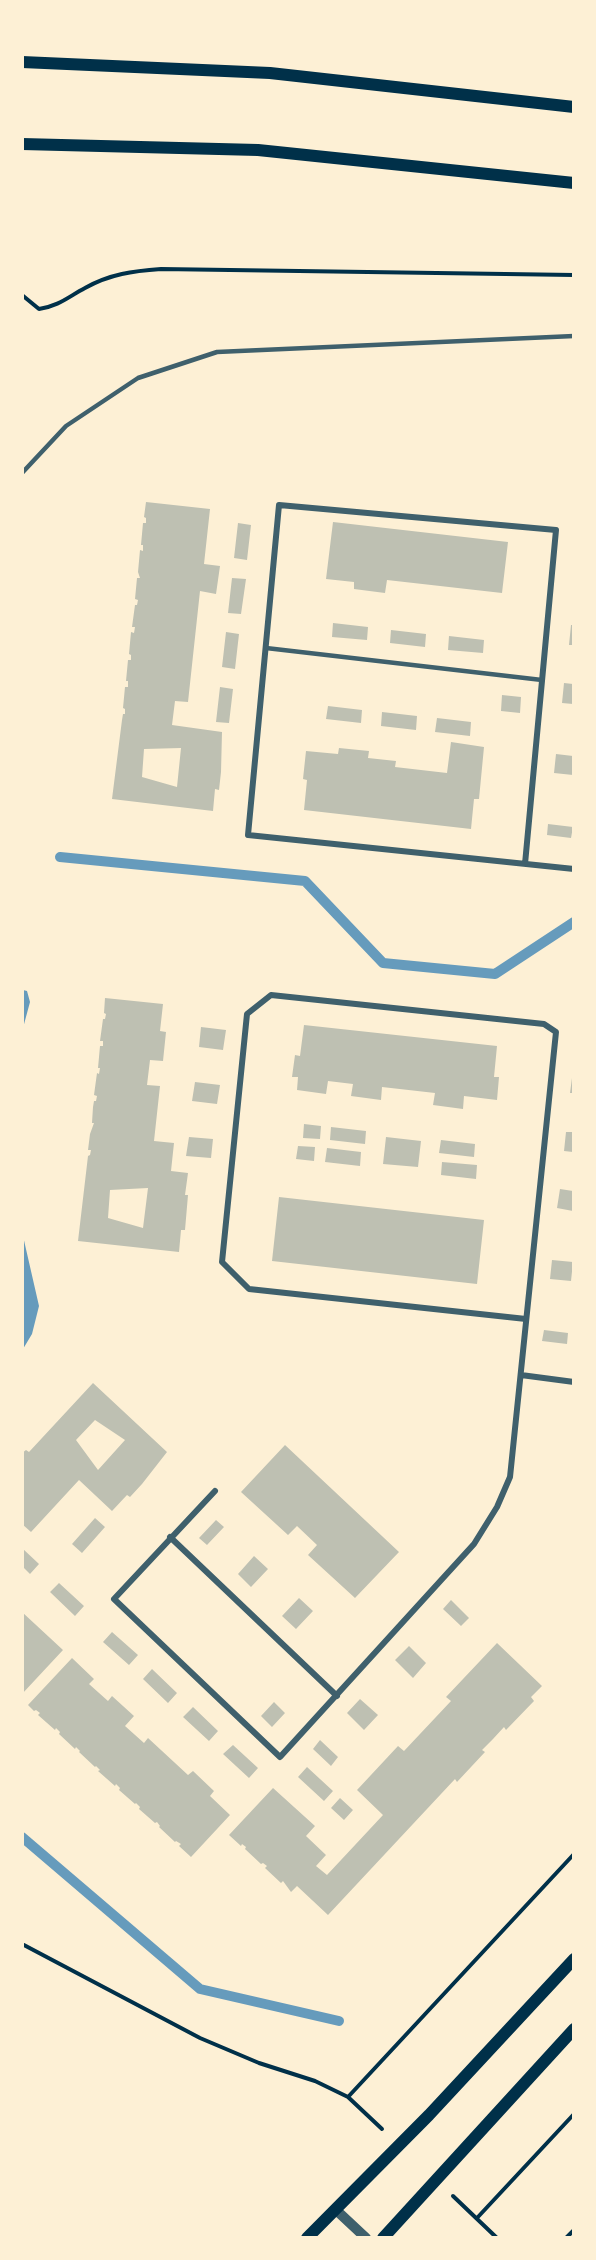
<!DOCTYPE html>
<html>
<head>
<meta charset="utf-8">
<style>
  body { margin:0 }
  #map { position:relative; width:596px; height:2260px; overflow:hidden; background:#fdf0d5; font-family:"Source Sans 3",sans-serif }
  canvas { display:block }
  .frame { position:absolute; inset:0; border:24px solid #fdf0d5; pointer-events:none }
</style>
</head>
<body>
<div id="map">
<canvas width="596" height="2260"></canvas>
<div class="frame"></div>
</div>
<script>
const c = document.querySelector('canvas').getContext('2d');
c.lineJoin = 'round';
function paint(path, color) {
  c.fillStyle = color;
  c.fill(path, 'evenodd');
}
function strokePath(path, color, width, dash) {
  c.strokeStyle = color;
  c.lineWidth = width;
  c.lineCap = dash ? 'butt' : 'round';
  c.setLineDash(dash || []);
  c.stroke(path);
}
paint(new Path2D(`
  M 23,990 L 27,991 L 30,1002 L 23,1028 Z
  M 23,1236 L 39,1306 L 32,1334 L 23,1349 Z`), '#669bbc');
strokePath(new Path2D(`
  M 60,857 L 305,881 L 383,963 L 495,974 L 574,922
  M 22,1837 L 200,1989 L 339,2021`), '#669bbc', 10);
paint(new Path2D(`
  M 146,502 L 210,509 L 204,564 L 220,566 L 216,594 L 200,591 L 188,702 L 175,701 L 172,725 L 222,732 L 221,772 L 219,790 L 215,789 L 213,811 L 112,799 L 122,720 L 123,714 L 125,714 L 125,709 L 123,708 L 125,687 L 128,687 L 128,681 L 126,681 L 128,660 L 131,660 L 131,655 L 129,654 L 131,632 L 134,633 L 135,627 L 132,627 L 135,605 L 137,605 L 138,600 L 135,599 L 137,578 L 140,578 L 138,572 L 140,550 L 143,551 L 143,545 L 141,545 L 143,523 L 146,523 L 146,518 L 144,517 ZM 181,748 L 177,787 L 142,777 L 144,749 Z
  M 333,522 L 508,542 L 502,593 L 387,580 L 385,593 L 354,589 L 354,582 L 326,579 Z
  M 238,523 L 251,525 L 247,560 L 234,558 Z
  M 232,578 L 246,579 L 241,614 L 228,613 Z
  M 333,623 L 368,627 L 367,640 L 332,637 Z
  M 571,625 L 573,625 L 573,645 L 569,645 Z
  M 391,630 L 426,634 L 425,647 L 390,643 Z
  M 226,632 L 239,634 L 235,669 L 222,667 Z
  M 449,636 L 484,640 L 483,653 L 448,650 Z
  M 564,683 L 573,684 L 573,704 L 562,703 Z
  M 220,687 L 233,689 L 229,723 L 216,722 Z
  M 502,695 L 521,697 L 520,713 L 501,711 Z
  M 328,706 L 362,710 L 361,723 L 326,719 Z
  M 382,712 L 417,716 L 416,730 L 381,726 Z
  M 437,718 L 471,722 L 470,736 L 435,732 Z
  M 451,742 L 484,747 L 479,799 L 474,799 L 471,829 L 304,810 L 307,780 L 303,779 L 306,751 L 338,754 L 339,748 L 369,751 L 368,758 L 396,761 L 395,767 L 447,773 Z
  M 556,754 L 573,756 L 573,775 L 554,773 Z
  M 548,824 L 573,827 L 571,838 L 547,835 Z
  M 105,998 L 163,1004 L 160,1031 L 166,1032 L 163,1061 L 150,1060 L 147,1085 L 160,1086 L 154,1141 L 174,1143 L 171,1171 L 188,1173 L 185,1195 L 188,1195 L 185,1230 L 181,1230 L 179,1252 L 78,1241 L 88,1156 L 90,1155 L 91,1150 L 88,1150 L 90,1134 L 94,1123 L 92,1123 L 93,1107 L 94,1101 L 96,1101 L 97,1096 L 94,1095 L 97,1073 L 99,1074 L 100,1068 L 98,1068 L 100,1046 L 103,1046 L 103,1041 L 100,1041 L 103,1019 L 105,1019 L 106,1014 L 104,1013 ZM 148,1188 L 143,1228 L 108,1218 L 110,1190 Z
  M 304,1025 L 497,1046 L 494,1077 L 499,1077 L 497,1100 L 464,1096 L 463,1109 L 433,1105 L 435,1093 L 382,1087 L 381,1100 L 351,1096 L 353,1084 L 328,1081 L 326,1094 L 297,1090 L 298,1077 L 292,1077 L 295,1055 L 300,1056 Z
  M 201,1027 L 226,1030 L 223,1050 L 199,1047 Z
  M 572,1078 L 573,1079 L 573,1093 L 570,1093 Z
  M 195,1082 L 220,1085 L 217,1104 L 192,1101 Z
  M 304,1124 L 321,1126 L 320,1139 L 303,1138 Z
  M 331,1127 L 366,1131 L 365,1144 L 330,1140 Z
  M 566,1132 L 573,1132 L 573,1152 L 564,1151 Z
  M 189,1137 L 213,1139 L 211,1158 L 186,1156 Z
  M 386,1137 L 421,1141 L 418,1167 L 383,1164 Z
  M 441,1140 L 475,1144 L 474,1157 L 439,1153 Z
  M 298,1146 L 315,1147 L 314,1161 L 296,1159 Z
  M 327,1148 L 361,1152 L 360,1166 L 325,1162 Z
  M 442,1162 L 477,1165 L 476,1179 L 441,1175 Z
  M 560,1189 L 573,1191 L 573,1211 L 557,1208 Z
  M 279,1197 L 484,1220 L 477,1284 L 272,1261 Z
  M 552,1260 L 573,1262 L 571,1281 L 550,1279 Z
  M 544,1330 L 568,1333 L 567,1344 L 542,1341 Z
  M 93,1383 L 167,1452 L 142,1484 L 130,1497 L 127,1495 L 112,1511 L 79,1480 L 31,1532 L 22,1524 L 22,1453 L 26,1450 L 29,1452 ZM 95,1420 L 125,1440 L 98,1470 L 76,1440 Z
  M 285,1445 L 399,1552 L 355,1598 L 308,1555 L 317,1545 L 297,1526 L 288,1535 L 241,1492 Z
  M 95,1518 L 105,1527 L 82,1553 L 72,1544 Z
  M 216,1520 L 224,1527 L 207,1545 L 199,1538 Z
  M 22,1548 L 39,1564 L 30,1574 L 22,1566 Z
  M 254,1556 L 268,1569 L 251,1587 L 238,1574 Z
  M 59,1583 L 84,1606 L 75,1616 L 50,1592 Z
  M 299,1598 L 313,1611 L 296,1629 L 282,1616 Z
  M 451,1600 L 469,1618 L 461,1626 L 443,1609 Z
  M 22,1612 L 63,1650 L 22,1694 Z
  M 112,1632 L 138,1655 L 129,1665 L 103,1642 Z
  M 497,1643 L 542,1686 L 531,1697 L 534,1701 L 506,1730 L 504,1727 L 493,1739 L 482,1750 L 485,1752 L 457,1782 L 455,1779 L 328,1915 L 297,1886 L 291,1892 L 283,1881 L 281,1883 L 265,1868 L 267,1866 L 263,1863 L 261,1864 L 245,1849 L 246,1847 L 242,1844 L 241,1846 L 229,1835 L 273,1788 L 315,1826 L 306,1836 L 326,1855 L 316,1866 L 327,1875 L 383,1815 L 357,1790 L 398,1746 L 404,1751 L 451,1701 L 446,1697 Z
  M 409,1646 L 426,1663 L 413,1678 L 395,1660 Z
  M 72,1658 L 94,1679 L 89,1684 L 108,1701 L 112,1696 L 134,1716 L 125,1726 L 144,1743 L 148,1738 L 188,1775 L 193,1771 L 214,1791 L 210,1796 L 230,1815 L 191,1857 L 179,1846 L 181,1844 L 176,1841 L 175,1842 L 159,1827 L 160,1826 L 157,1822 L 155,1823 L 139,1809 L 140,1807 L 136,1803 L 135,1804 L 119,1790 L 120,1788 L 116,1784 L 115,1786 L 98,1771 L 100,1770 L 96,1766 L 95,1767 L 79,1752 L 80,1751 L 76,1747 L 75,1749 L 59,1734 L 60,1732 L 56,1728 L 55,1730 L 38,1715 L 40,1713 L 36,1710 L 34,1711 L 28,1705 Z
  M 152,1669 L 177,1693 L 168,1703 L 143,1679 Z
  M 360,1699 L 378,1715 L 364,1730 L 347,1713 Z
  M 274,1702 L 285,1713 L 272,1727 L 261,1716 Z
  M 193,1707 L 218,1731 L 209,1741 L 183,1717 Z
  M 320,1740 L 338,1757 L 331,1766 L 313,1749 Z
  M 233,1745 L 258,1768 L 249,1778 L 223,1754 Z
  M 307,1767 L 333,1791 L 324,1801 L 298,1777 Z
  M 340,1798 L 353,1810 L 344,1820 L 331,1808 Z`), '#bec0b2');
strokePath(new Path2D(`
  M 22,295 L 39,309 C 59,306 68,297 85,288 C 110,274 133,271 161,269 L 574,275
  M 22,1944 L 200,2038 L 259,2063 L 315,2081 L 348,2097 L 382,2129
  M 348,2097 L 574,1854
  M 453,2196 L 497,2238
  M 477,2218 L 574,2114
  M 566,2238 L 574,2230`), '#003049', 4);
strokePath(new Path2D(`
  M 22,473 L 66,426 L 138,378 L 217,352 L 574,336
  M 266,648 L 542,680`), '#3f606c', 4.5);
strokePath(new Path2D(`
  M 525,864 L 556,530 L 279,505 L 248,835 L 574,869
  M 521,1375 L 574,1382
  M 215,1491 L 114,1599 L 280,1757 L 474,1544 L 497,1507 L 510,1477 L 556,1032 L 544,1024 L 271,995 L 247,1014 L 222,1262 L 249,1289 L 526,1319
  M 170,1537 L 337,1696`), '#3f606c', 6);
strokePath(new Path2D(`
  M 335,2209 L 366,2238`), '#3f606c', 10);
strokePath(new Path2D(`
  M 22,62 L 270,73 L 574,107
  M 22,144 L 258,150 L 574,183
  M 307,2238 L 429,2115 L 574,1959
  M 383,2238 L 574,2029`), '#003049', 12);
</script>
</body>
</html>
